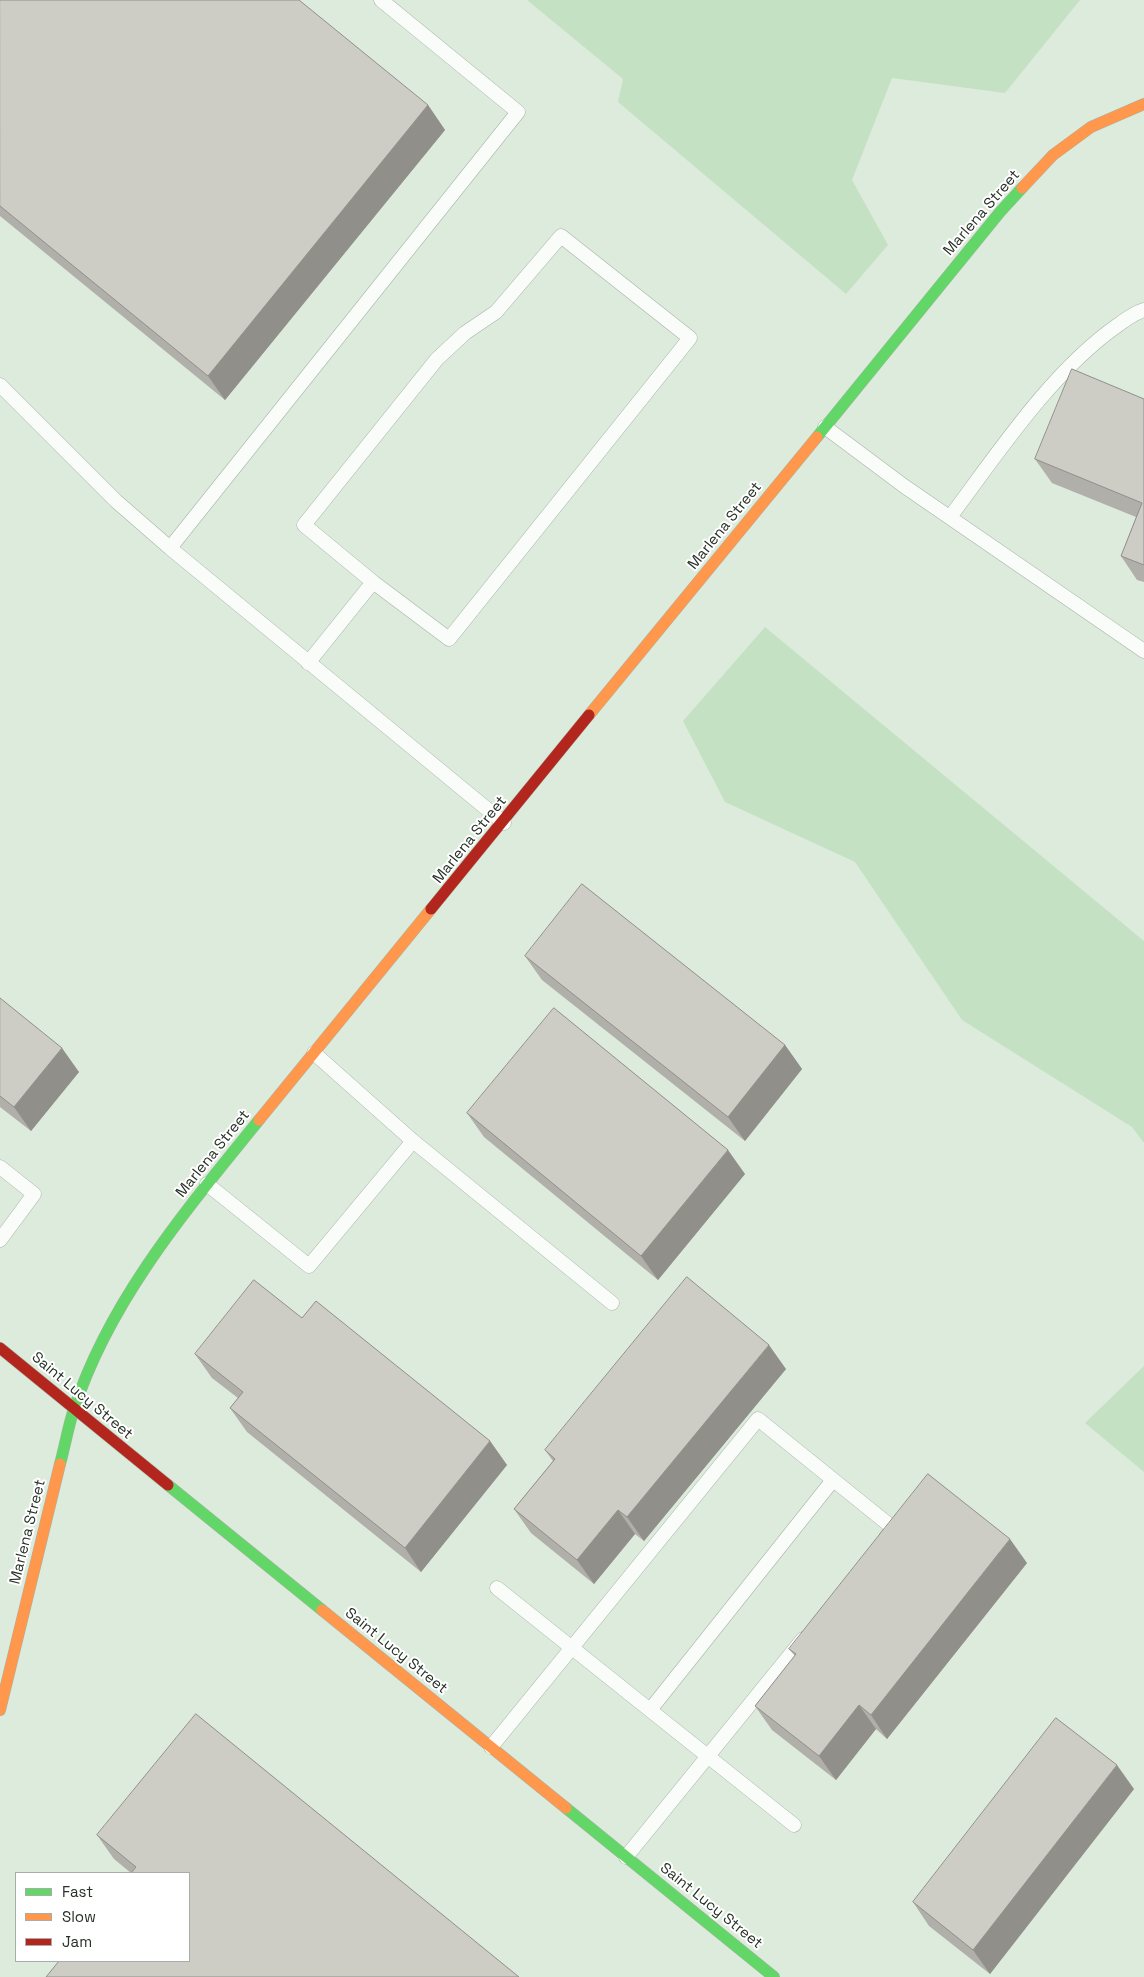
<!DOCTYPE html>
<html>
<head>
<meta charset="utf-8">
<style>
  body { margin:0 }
  #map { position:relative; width:1144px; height:1977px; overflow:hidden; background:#dcebdc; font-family:"Space Grotesk",sans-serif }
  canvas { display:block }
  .legend { position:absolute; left:15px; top:1872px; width:175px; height:90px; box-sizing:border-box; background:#fff; border:1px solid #a9ada9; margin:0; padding:6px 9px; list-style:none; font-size:15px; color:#273127 }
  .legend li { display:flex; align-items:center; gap:10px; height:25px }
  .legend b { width:25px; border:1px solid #a9ada9 }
</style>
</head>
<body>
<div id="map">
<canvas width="1144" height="1977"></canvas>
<ul class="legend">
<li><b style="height:6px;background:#63d668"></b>Fast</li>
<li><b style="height:6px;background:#ff974d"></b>Slow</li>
<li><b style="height:6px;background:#b3261e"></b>Jam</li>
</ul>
</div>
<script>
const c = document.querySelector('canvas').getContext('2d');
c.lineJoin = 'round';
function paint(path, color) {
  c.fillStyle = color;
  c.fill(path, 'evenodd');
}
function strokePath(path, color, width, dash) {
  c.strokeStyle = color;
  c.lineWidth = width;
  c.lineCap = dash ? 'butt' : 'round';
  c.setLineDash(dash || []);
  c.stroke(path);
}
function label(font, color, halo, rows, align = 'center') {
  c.font = font + ' "Space Grotesk",sans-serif';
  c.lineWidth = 4;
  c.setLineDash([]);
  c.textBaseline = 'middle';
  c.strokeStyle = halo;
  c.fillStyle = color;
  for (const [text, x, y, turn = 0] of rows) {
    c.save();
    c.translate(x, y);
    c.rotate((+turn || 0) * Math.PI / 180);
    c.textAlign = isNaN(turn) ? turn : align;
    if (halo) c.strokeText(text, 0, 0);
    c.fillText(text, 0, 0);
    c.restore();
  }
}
paint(new Path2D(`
  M 527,0 L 1080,0 L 1005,93 L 892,78 L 852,180 L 888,245 L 846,294 L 618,102 L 623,79 Z
  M 765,627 L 1144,941 L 1144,1143 L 1132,1127 L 962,1020 L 855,862 L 725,802 L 683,721 Z
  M 1144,1366 L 1144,1472 L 1085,1423 Z`), '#c5e1c4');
const lane = new Path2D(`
  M 0,385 L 116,501 L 170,548 L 504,823
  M 825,427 L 904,486 L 1144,651
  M 950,517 C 998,453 1052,371 1118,325 C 1126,319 1134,313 1144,310
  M 170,548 L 518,112 L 381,0
  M 308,663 L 373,582 L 304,525 L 437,359 L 465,333 L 496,312 L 561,236 L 690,338 L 449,639 L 373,582
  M 314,1053 L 413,1141
  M 0,1167 L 34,1194 L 0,1240
  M 207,1184 L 309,1266 L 413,1141 L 612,1303
  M 497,1588 L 794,1825
  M 650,1710 L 833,1480
  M 491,1747 L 758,1419 L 893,1528 L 886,1537
  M 626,1857 L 803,1639`);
const fast = new Path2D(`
  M 817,437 L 1000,212 L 1022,188
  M 60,1464 C 65,1446 68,1427 74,1409 C 110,1299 187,1209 259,1120
  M 168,1485 L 322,1610
  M 566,1808 L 774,1977`);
const slow = new Path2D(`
  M 1022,188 L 1053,155 L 1091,127 L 1144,104
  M 589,715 L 817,437
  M 259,1120 L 431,909
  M 322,1610 L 566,1808
  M 0,1710 L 60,1464`);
const jam = new Path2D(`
  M 431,909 L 589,715
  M 0,1348 L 168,1485`);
strokePath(lane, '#a7b3a7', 15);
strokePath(fast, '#a7b3a7', 12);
strokePath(slow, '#a7b3a7', 12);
strokePath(jam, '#a7b3a7', 12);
strokePath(lane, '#fafcfa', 14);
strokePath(fast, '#63d668', 11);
strokePath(slow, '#ff974d', 11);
strokePath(jam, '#b3261e', 11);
paint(new Path2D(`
  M 0,0 L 428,105 L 445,130 L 225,400 L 0,216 Z
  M 1144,399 L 1144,582 L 1137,580 L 1121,556 L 1136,517 L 1052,483 L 1035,459 Z
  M 525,956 L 785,1045 L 802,1069 L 745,1141 L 542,980 Z
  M 0,998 L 79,1072 L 31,1131 L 0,1107 Z
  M 467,1113 L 745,1174 L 658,1280 L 484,1137 Z
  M 302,1318 L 490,1441 L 507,1465 L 421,1572 L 247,1432 L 230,1408 L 238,1398 L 212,1378 L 195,1354 Z
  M 786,1369 L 644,1541 L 635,1534 L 594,1584 L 531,1533 L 514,1509 L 553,1461 L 545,1450 Z
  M 1027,1563 L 887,1739 L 876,1729 L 836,1780 L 772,1730 L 755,1706 L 795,1656 L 789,1649 Z
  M 1134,1789 L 990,1974 L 929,1926 L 913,1902 Z
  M 97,1835 L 519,1977 L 131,1873 L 114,1859 Z`), '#b0afa9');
paint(new Path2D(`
  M 428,105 L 445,130 L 225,400 L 208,376 Z
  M 785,1045 L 802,1069 L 745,1141 L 728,1117 Z
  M 62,1048 L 79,1072 L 31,1131 L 14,1107 Z
  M 728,1150 L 745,1174 L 658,1280 L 641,1256 Z
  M 769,1345 L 786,1369 L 644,1541 L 627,1517 Z
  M 490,1441 L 507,1465 L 421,1572 L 405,1548 Z
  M 618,1510 L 635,1534 L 594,1584 L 577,1560 Z
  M 1010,1539 L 1027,1563 L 887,1739 L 871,1715 Z
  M 859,1705 L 876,1729 L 836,1780 L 819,1756 Z
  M 1117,1765 L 1134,1789 L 990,1974 L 973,1950 Z`), '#908f8a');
const building = new Path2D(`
  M 0,0 L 299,0 L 428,105 L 208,376 L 0,206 Z
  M 1072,369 L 1144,399 L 1144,565 L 1121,556 L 1142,503 L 1035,459 Z
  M 582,884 L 785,1045 L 728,1117 L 525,956 Z
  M 0,998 L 62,1048 L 14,1107 L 0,1096 Z
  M 554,1008 L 728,1150 L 641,1256 L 467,1113 Z
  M 687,1277 L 769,1345 L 627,1517 L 618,1510 L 577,1560 L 514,1509 L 555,1459 L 545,1450 Z
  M 254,1280 L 302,1318 L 316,1301 L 490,1441 L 405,1548 L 230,1408 L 243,1392 L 195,1354 Z
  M 928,1474 L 1010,1539 L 871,1715 L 859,1705 L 819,1756 L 755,1706 L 796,1654 L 789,1649 Z
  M 196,1714 L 519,1977 L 46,1977 L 59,1961 L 189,1961 L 189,1873 L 131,1873 L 136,1867 L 97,1835 Z
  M 1056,1718 L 1117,1765 L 973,1950 L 913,1902 Z`);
paint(building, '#cdccc5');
strokePath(building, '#908f8a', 1);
label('15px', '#273127', '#fff', [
  ["Marlena Street",982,213,-49],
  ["Marlena Street",725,526,-51],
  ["Marlena Street",470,840,-51],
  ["Marlena Street",213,1154,-51],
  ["Saint Lucy Street",82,1396,40],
  ["Marlena Street",28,1532,-76],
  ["Saint Lucy Street",396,1651,39],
  ["Saint Lucy Street",711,1906,39]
]);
</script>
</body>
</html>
